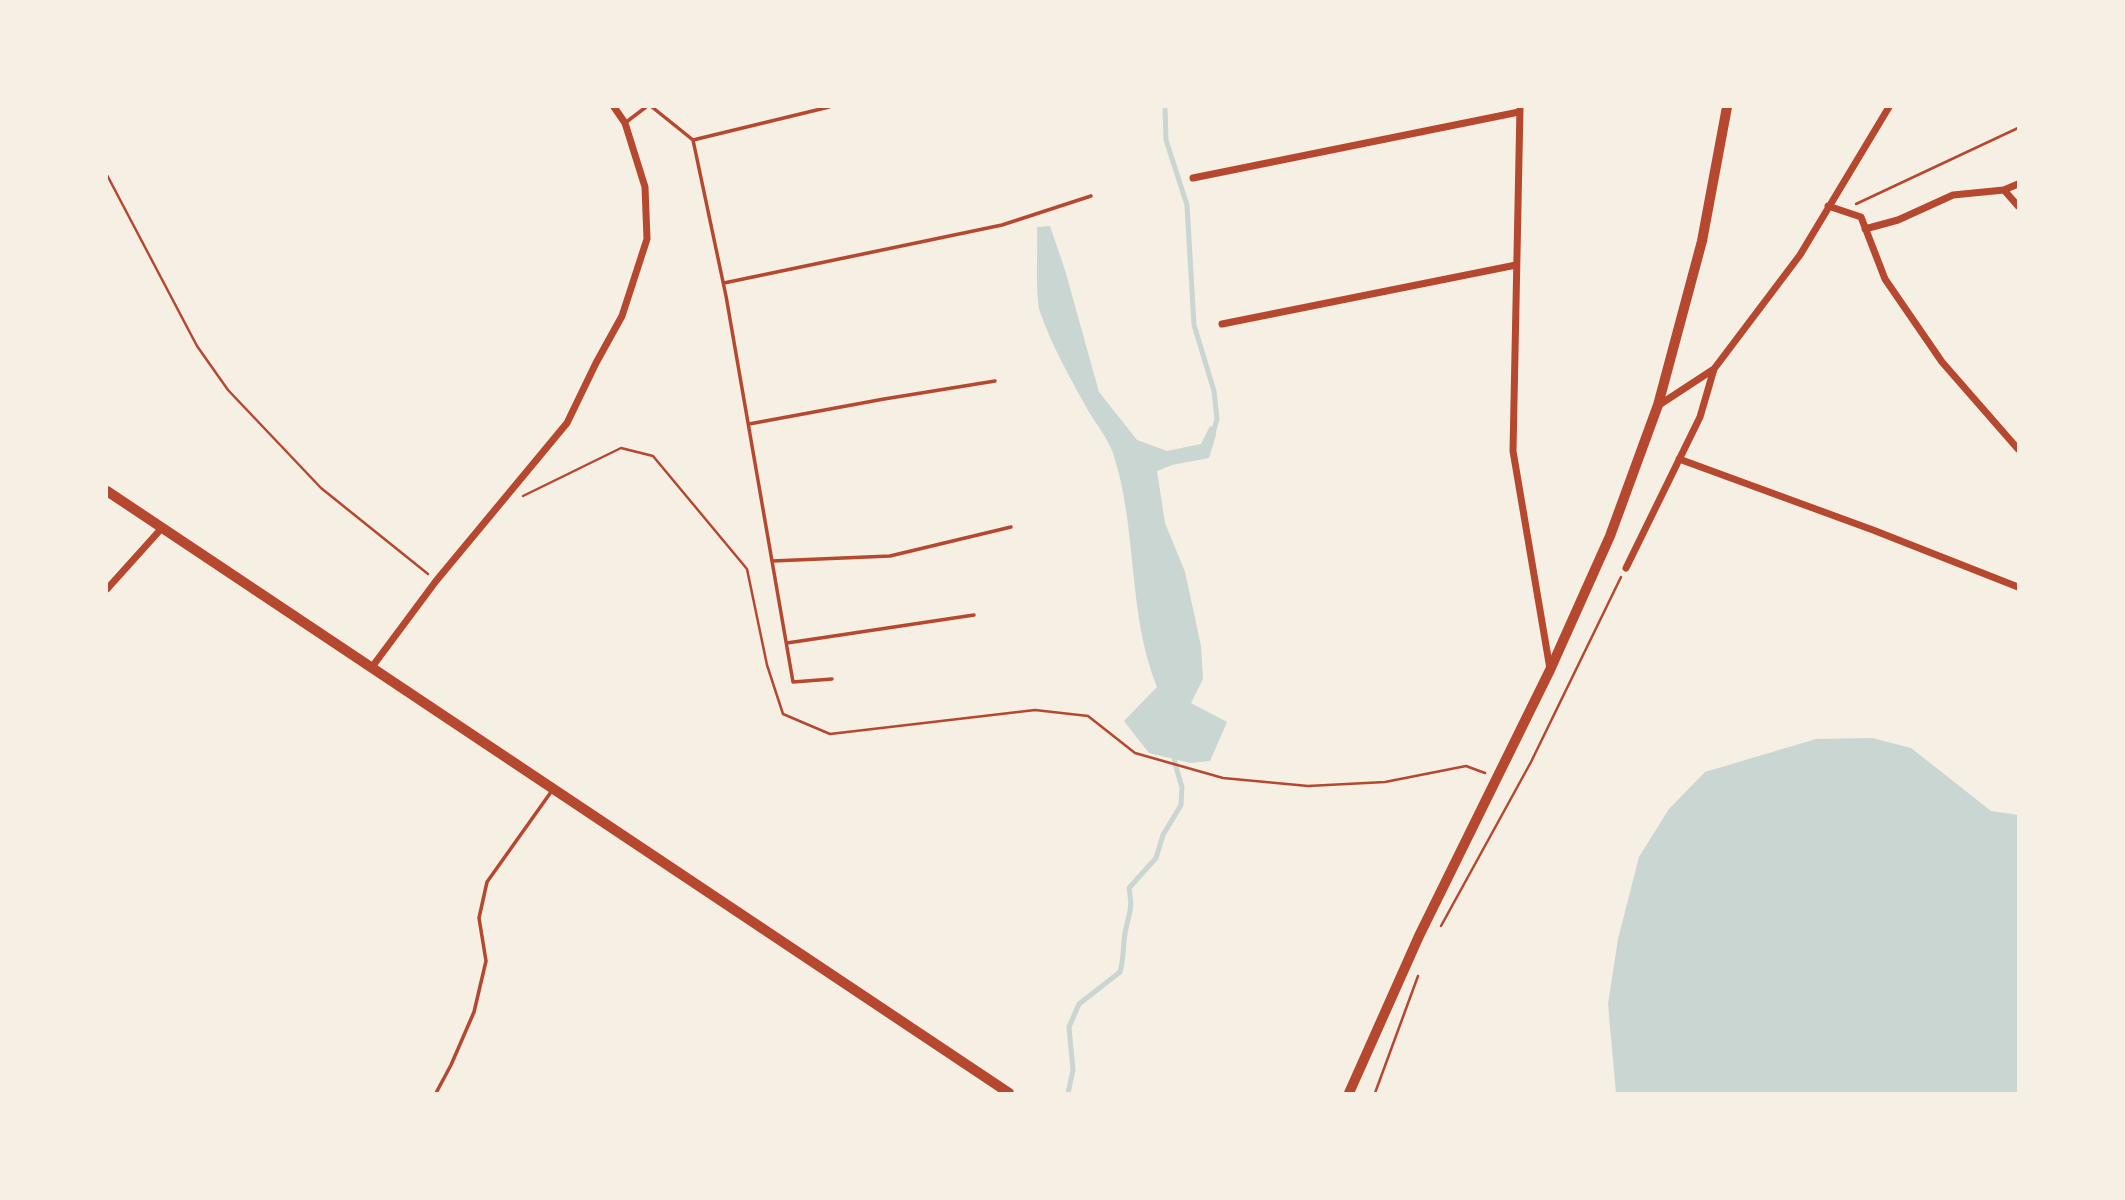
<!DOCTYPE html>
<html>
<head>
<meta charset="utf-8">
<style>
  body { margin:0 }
  #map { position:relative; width:2125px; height:1200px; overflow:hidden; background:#f6efe4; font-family:Ubuntu,sans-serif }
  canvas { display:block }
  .frame { position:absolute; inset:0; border:108px solid #f6efe4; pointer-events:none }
</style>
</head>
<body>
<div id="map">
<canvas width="2125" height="1200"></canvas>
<div class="frame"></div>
</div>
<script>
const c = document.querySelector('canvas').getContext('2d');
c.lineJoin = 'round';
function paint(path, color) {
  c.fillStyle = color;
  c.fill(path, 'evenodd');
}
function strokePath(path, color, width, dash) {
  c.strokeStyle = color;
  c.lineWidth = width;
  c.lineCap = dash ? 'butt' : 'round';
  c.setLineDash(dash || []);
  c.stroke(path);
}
paint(new Path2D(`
  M 1050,226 L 1065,270 L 1099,392 L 1137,440 L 1167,451 L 1201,444 L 1210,426 L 1216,429 L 1216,435 L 1209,458 L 1172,465 L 1157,471 L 1165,523 L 1185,572 L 1201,646 L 1203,679 L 1191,703 L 1227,722 L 1210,761 L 1190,763 L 1149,753 L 1124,721 L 1157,687 C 1127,613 1138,529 1113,453 C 1108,439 1097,425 1089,412 C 1071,380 1052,346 1040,312 C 1035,296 1038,247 1037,227 Z
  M 1872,738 L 1911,748 L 1991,811 L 2018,815 L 2018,1093 L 1616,1093 L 1608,1004 L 1618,939 L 1639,857 L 1669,809 L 1705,772 L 1816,739 Z`), '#c9d6d2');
strokePath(new Path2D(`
  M 1165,107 L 1166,140 L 1187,205 L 1194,325 L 1214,391 L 1217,419 L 1213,433
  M 1068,1093 L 1073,1070 L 1069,1027 L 1079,1004 L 1120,972 C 1124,958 1123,946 1125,933 C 1129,912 1133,911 1129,888 L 1156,858 L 1163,835 L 1181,805 L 1182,787 L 1175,764 L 1174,753`), '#c9d6d2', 5);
strokePath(new Path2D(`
  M 107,175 L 197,346 L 228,390 L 321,488 L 428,574
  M 1856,204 L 2018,128
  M 523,496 L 621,448 L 653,456 L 747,569 L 767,665 L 783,714 L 830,734 L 1035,710 L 1088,716 L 1135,753 L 1223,778 L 1308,786 L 1385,782 L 1466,766 L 1485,773
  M 1441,926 L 1531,762 L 1621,577
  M 1375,1093 L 1418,976`), '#b5482f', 2.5);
strokePath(new Path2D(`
  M 652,107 L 693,140 L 829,107
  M 625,123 L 646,107
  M 693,140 L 726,296 L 793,682 L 832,679
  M 724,283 L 1002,225 L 1091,196
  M 749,424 L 884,399 L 995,381
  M 772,561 L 890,556 L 1011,527
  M 787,643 L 974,615
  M 436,1093 L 451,1065 L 474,1012 L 486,961 L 479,918 L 487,882 L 551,792`), '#b5482f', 3.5);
strokePath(new Path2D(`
  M 1520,107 L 1513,451 L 1550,669
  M 1193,178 L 1519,112
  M 2004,190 L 2018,206
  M 1828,206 L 1861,217 L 1885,279 L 1942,362 L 2018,449
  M 1865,229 L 1898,220 L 1953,195 L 2004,190 L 2018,184
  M 1222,324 L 1516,265
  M 1659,405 L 1714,369 L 1800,255 L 1889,107
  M 1679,459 L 1873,530 L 2018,587
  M 1626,568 L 1700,417 L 1714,369
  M 107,589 L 161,529
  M 372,667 L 436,581 L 567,423 L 596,363 L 622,316 L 647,239 L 645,187 L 625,123 L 614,107`), '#b5482f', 7);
strokePath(new Path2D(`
  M 107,491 L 1009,1093
  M 1349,1093 L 1419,936 L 1550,670 L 1610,536 L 1658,405 L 1702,241 L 1727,107`), '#b5482f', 10);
</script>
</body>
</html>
